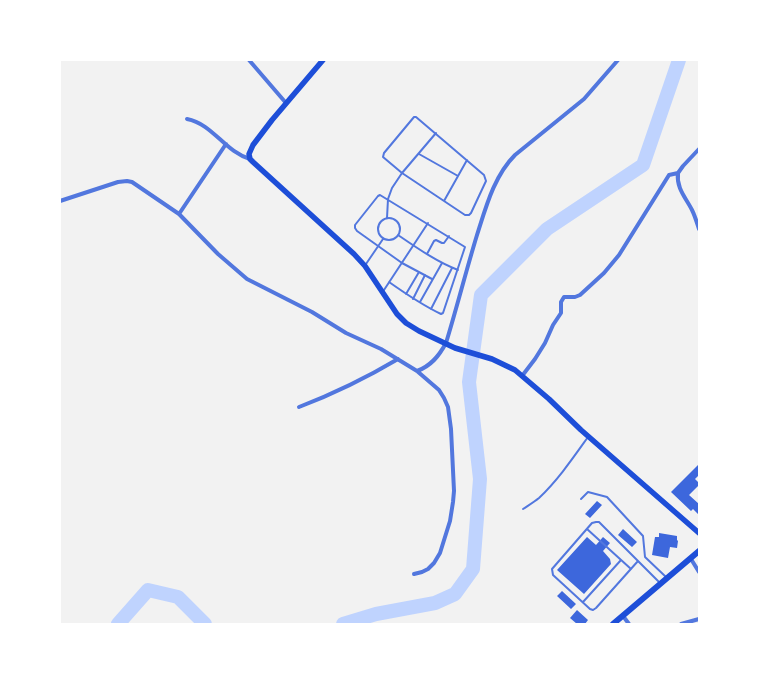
<!DOCTYPE html>
<html>
<head>
<meta charset="utf-8">
<style>
  body { margin:0 }
  #map { position:relative; width:759px; height:684px; overflow:hidden; background:#f2f2f2; font-family:Ubuntu,sans-serif }
  canvas { display:block }
  .frame { position:absolute; inset:0; border:61px solid #fff; pointer-events:none }
</style>
</head>
<body>
<div id="map">
<canvas width="759" height="684"></canvas>
<div class="frame"></div>
</div>
<script>
const c = document.querySelector('canvas').getContext('2d');
c.lineJoin = 'round';
function strokePath(path, color, width, dash) {
  c.strokeStyle = color;
  c.lineWidth = width;
  c.lineCap = dash ? 'butt' : 'round';
  c.setLineDash(dash || []);
  c.stroke(path);
}
function paint(path, color) {
  c.fillStyle = color;
  c.fill(path, 'evenodd');
}
strokePath(new Path2D(`
  M 118,624 L 148,590 L 178,597 L 205,624
  M 343,624 L 376,614 L 435,603 L 455,594 L 473,569 L 480,479 L 469,382 L 481,295 L 547,229 L 643,165 L 679,60`), '#bfd3fe', 14);
paint(new Path2D(`
  M 699,464 L 699,475 L 695,479 L 699,483 L 699,485 L 689,495 L 699,504 L 699,515 L 693,509 L 691,511 L 671,492 Z
  M 597,501 L 602,505 L 590,518 L 585,514 Z
  M 623,529 L 637,542 L 632,547 L 618,535 Z
  M 659,533 L 677,536 L 677,540 L 678,541 L 677,548 L 670,547 L 668,558 L 652,555 L 655,537 L 659,537 Z
  M 587,537 L 596,545 L 603,537 L 610,543 L 603,551 L 610,559 L 611,564 L 584,594 L 557,570 Z
  M 562,591 L 576,604 L 571,609 L 557,596 Z
  M 577,610 L 588,620 L 585,624 L 577,624 L 570,618 Z`), '#3d67dc');
strokePath(new Path2D(`
  M 414,117 L 416,117 L 484,175 L 486,181 L 471,213 L 469,215 L 465,215 L 402,173 L 383,157 L 384,153 Z
  M 419,154 L 458,176
  M 444,201 L 467,160
  M 387,218 L 388,199 L 392,188 L 402,173 L 436,133
  M378 229a11 11 0 1 1 22 0a11 11 0 1 1-22 0Z
  M 398,235 C 417,248 437,262 458,270
  M 427,254 L 434,241 L 436,240 L 442,243 L 444,243 L 449,236
  M 366,264 L 383,239
  M 389,282 C 406,294 422,305 441,314 L 443,313 L 465,247 L 380,195 L 378,196 L 355,225 L 355,228 L 357,231 L 402,263 L 432,279
  M 384,290 L 428,223
  M 406,294 L 419,272
  M 413,299 L 425,275
  M 420,302 L 442,263
  M 431,309 L 452,268
  M 581,499 L 588,492 L 607,497 L 643,536 L 645,557 L 666,577
  M 523,509 C 529,505 534,502 539,498 C 558,480 573,458 588,437
  M 587,529 L 631,569
  M 638,561 L 596,608 L 593,610 L 590,609 L 553,575 L 552,569 L 592,523 L 596,522 L 599,522 L 660,583
  M 583,602 L 621,560`), '#5277de', 2);
strokePath(new Path2D(`
  M 249,60 L 286,103
  M 187,119 C 213,124 225,152 250,159
  M 678,173 C 676,188 686,198 692,210 C 695,216 697,223 699,229
  M 60,201 L 118,182 L 127,181 L 132,182 L 179,214 L 218,254 L 247,279 L 312,312 L 346,333 L 381,349 L 417,371 L 439,390 L 444,398 L 448,407 L 451,429 L 454,491 L 453,502 L 450,521 L 440,553 L 434,563 L 428,569 L 422,572 L 414,574
  M 179,214 L 226,144
  M 417,371 C 431,366 439,356 446,343 C 457,307 466,271 477,235 C 486,207 494,176 515,155 L 584,99 L 618,60
  M 522,376 L 535,359 L 545,343 L 553,325 L 561,313 L 561,302 L 564,297 L 575,297 L 580,295 L 604,273 L 619,255 L 669,175 L 678,173 L 683,166 L 699,149
  M 299,407 C 333,394 366,378 398,359
  M 691,559 L 699,572
  M 623,616 L 629,624
  M 681,624 L 699,619`), '#5277de', 4);
strokePath(new Path2D(`
  M 323,60 L 272,120 L 253,145 L 249,154 L 250,159 L 253,162 L 354,254 L 365,266 L 397,314 L 406,323 L 419,331 L 455,348 L 492,359 L 515,370 L 549,399 L 581,430 L 699,533`), '#1d4ed8', 5.5);
strokePath(new Path2D(`
  M 613,624 L 699,551`), '#1d4ed8', 6);
</script>
</body>
</html>
